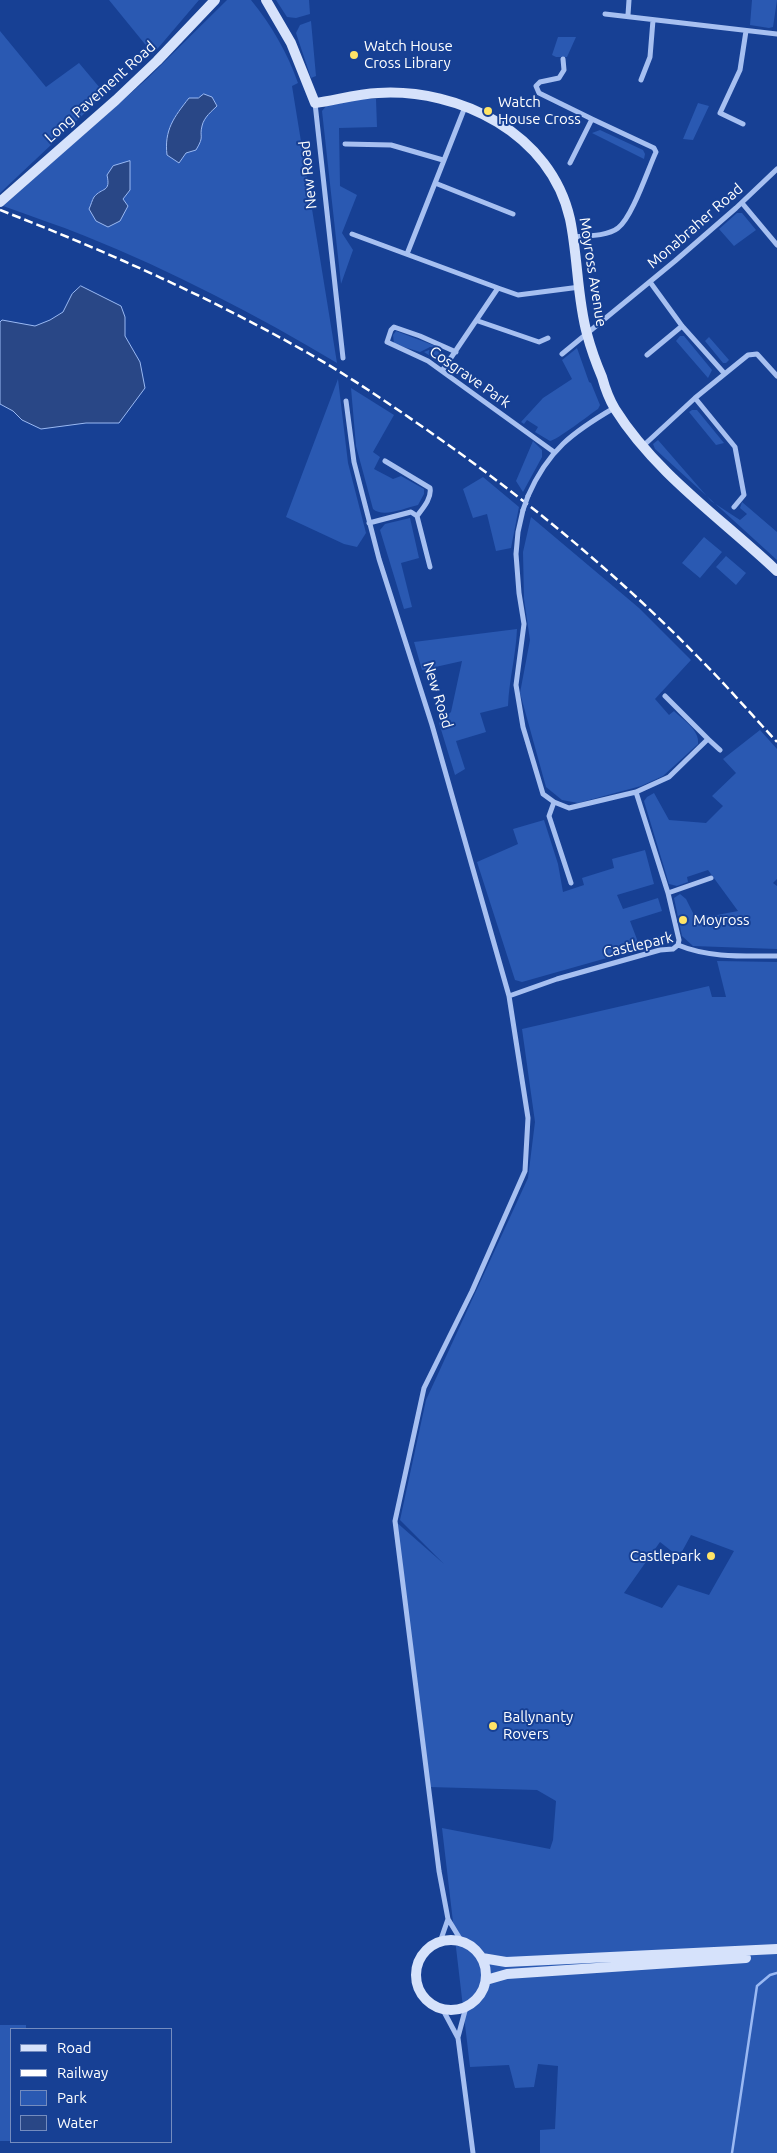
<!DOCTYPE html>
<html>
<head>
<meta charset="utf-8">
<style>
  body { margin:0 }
  #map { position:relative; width:777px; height:2153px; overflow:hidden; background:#174094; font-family:Ubuntu,sans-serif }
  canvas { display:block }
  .legend { position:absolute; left:10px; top:2028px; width:162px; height:115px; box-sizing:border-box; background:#174094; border:1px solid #748cbf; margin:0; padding:6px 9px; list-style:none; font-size:15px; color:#fff }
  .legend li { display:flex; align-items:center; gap:10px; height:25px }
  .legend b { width:25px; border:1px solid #748cbf }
</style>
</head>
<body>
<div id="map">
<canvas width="777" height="2153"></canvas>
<ul class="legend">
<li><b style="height:6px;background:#d6e2fb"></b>Road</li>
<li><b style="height:6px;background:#fff"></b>Railway</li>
<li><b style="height:14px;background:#2a59b2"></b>Park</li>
<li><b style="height:14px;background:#294786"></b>Water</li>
</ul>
</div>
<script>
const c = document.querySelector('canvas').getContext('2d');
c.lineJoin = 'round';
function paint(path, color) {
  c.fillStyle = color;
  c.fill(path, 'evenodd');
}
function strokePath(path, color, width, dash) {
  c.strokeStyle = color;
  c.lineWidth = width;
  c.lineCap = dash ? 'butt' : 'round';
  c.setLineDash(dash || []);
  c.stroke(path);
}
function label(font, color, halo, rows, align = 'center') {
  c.font = font + ' Ubuntu,sans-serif';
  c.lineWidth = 4;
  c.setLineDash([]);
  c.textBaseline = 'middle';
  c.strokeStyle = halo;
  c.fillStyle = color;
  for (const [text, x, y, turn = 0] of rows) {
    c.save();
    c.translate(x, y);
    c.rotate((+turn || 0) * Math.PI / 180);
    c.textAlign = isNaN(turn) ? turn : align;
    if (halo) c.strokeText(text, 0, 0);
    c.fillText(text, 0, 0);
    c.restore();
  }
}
paint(new Path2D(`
  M 109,0 L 199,0 L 153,54 Z
  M 227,0 L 251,0 C 272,26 287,52 298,83 L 292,86 L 337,363 C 257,315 172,271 85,236 C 58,225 30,216 3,206 L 148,78 ZM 212,97 L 217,106 C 211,111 203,117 202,126 C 199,138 205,135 196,149 L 186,153 L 179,163 L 167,155 ZM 130,161 L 122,199 L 95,196 L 106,190 L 113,166 Z
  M 276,0 L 309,0 L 310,14 L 296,18 L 287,17 Z
  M 752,0 L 777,0 L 773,27 L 769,28 L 750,25 Z
  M 311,21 L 316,76 L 311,78 L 296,33 L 300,25 Z
  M 0,31 L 46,87 L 79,63 L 105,94 L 0,193 Z
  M 558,37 L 576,37 L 567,57 L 556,57 L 552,55 Z
  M 361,99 L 376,99 L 377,127 L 339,128 L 340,186 L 357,195 L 342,233 L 353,250 L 341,284 L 322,111 L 328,104 Z
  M 698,103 L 709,106 L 693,140 L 683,139 Z
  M 600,130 L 643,150 L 645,154 L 644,159 L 592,133 Z
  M 737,213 L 742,213 L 756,230 L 734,246 L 719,229 Z
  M 396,331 L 438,347 L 430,347 L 420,352 L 394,344 L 393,335 Z
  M 680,336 L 684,336 L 712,370 L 708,378 L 676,341 Z
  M 709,337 L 729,360 L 726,363 L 723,363 L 705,341 Z
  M 577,348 L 589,382 L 591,383 L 600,405 L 598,409 C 589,415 557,440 550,441 L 535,432 L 538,427 L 527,420 L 524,424 L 521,422 L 543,398 L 572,379 L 562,360 Z
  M 429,350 L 442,352 L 444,356 L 440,362 L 424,352 Z
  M 338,379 L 348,463 L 366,533 L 357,547 L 344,544 L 286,517 Z
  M 351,388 L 394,415 L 373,452 L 380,457 L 374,469 L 393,479 L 401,476 L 424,489 L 424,494 L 418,505 C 405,508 383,518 373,509 L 356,446 Z
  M 692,410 L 697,410 L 724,443 L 716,445 L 689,412 Z
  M 658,440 L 711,501 L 740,520 L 747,514 L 740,508 L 742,502 L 777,532 L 777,560 L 655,449 L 653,444 Z
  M 533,441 L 542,450 L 542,457 L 523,492 L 516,481 Z
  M 483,477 L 519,507 L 511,548 L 496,551 L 487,514 L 473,518 L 463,489 Z
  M 531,517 L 639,608 L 691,660 L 655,699 L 669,715 L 674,711 C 683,720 700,730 698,744 L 663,776 L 641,786 L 578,803 L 562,800 L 546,787 L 520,693 L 530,640 L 524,599 L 523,552 Z
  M 410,518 L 419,558 L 401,563 L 412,607 L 404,609 L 380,530 L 385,524 Z
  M 704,537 L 722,552 L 700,578 L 682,563 Z
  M 726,556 L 746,573 L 736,585 L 716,567 Z
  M 517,629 C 516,655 509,680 508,706 L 480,713 L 486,732 L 456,741 L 465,769 L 455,775 L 439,723 L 451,712 L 462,661 L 422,670 L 414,642 Z
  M 760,730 L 777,749 L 777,879 L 773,883 L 777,886 L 777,949 L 693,946 L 682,936 L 674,898 L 680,894 L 686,899 L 696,919 L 738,911 L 708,870 L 687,877 L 688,882 L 677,886 L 669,884 L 644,801 L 647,797 L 654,793 L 669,820 L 706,823 L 723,806 L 712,796 L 736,773 L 723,759 Z
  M 544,820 L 558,864 L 563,892 L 584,885 L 582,878 L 614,868 L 612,859 L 645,850 L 654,884 L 617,895 L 623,909 L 658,898 L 662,911 L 630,921 L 638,942 L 669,933 L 667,941 L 522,982 L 515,980 L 477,862 L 518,844 L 513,829 Z
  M 717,961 L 777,962 L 777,2153 L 540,2153 L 540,2130 L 555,2129 L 558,2066 L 538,2064 L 534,2087 L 515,2088 L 509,2065 L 470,2067 L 442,1828 L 550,1849 L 553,1840 L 556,1801 L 537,1790 L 429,1787 L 395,1521 L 444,1564 L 400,1520 L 426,1400 L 528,1178 L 535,1122 L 522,1029 L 709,986 L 712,997 L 726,997 ZM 691,1535 L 734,1551 L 709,1595 L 678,1585 L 662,1608 L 624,1593 L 660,1542 L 679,1557 Z
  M 0,2025 L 26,2025 L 26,2029 L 11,2029 L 11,2141 L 0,2141 Z`), '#2a59b2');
const water = new Path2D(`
  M 204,94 L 212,97 L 217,106 C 212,111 204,117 202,126 C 199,138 205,135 196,150 L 186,153 L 179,163 L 167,155 C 164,130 174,117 189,98 L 198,98 Z
  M 130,161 L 130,190 L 123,199 L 128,206 L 120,221 L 108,227 L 96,221 L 89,209 C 91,205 92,200 94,197 C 102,187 111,193 107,175 L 113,166 Z
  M 81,286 L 121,306 L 125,317 L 125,336 L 140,362 L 145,388 L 119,423 L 86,423 L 41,429 L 22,420 L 13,411 L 0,404 L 0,322 L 2,320 L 35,326 L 50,320 L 63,312 L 72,294 Z`);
paint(water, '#294786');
strokePath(water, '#9ab9f3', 1);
strokePath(new Path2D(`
  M 732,2153 L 757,1986 L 770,1975 L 777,1973`), '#9ab9f3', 2.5);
strokePath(new Path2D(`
  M 605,14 L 777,34
  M 628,15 L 629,0
  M 563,59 L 564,70 L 559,78 L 540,82 L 536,86 L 539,93 L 592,119
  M 641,80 L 650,57 L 653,20
  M 315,103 L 343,358
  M 743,124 L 720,113 L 740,70 L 746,31
  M 345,144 L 391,145 L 443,160
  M 570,163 L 592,119 L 654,148 L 656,152 C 648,169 632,218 618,228 C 608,236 587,236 573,237
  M 435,183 L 513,214
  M 742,203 L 777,245
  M 352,234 L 498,288 L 442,371
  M 407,254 L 465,107
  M 650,282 L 682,326 L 724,373
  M 498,288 L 518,295 L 580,287
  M 478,321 L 539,342 L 548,338
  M 456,352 L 420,336 L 394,327 L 391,330 L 387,342 L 428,361 L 554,452
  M 562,354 L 675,261 L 736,208 L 777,169
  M 647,355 L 682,326
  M 695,398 L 735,447 L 744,495 L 734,507
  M 346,401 L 354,462 L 379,559 L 432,725 L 509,996 L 528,1118 L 525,1171 L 472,1291 L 424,1388 L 395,1521 L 439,1871 L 448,1919 L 462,1942
  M 643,446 L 695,398 L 748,355 L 757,354 L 777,376
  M 385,461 L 430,488 C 432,498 423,508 417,516
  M 528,496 C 548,450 573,432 614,408
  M 523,510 L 518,532 L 516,554 L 519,593 L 524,624 L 516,685 L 523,727 L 543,794 L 554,802 L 569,808 L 636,792 L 669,777 L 708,739 L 665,696
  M 369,523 L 411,512 L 417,516 L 430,567
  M 708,739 L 720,750
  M 636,792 L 668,893 L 679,940 L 678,945
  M 554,802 L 549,816 L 571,883
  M 668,893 L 711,878
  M 678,945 C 709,958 744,956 777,956
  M 509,996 L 557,979 L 660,950 L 673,949 L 678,945
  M 440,1942 L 448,1919
  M 443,2010 L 458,2038 L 473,2153
  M 458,2037 L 466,2007`), '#a7c0f1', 5);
strokePath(new Path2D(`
  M 266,0 L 291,43 L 315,103 C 336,100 357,94 378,93 C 460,88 551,134 570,219 C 578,257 577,298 587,334 C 591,349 596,363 602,377 C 605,388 609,399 615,409 C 655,473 722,519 777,571
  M 0,202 L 116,100 L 157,61 L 215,0
  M416 1975a35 35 0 1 1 70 0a35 35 0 1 1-70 0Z
  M 482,1958 L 506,1962 L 777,1949
  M 486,1980 L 507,1974 L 746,1958`), '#d6e2fb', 10);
strokePath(new Path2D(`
  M 0,210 C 106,251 209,297 308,353 C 354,379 397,409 440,439 C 532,504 620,577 699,658 C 726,685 751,714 777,742`), '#fff', 2.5, [9, 4]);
strokePath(new Path2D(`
  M 523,510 L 528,496`), '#a7c0f1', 5);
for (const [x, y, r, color] of [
  [354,55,5,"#ffe467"],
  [488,111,5,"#ffe467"],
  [683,920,5,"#ffe467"],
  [711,1556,5,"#ffe467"],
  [493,1726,5,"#ffe467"]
]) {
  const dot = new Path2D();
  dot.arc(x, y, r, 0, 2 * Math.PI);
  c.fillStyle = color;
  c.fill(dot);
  strokePath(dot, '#174094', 2);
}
label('15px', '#fff', '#174094', [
  ["Watch House",364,46],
  ["Cross Library",364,63],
  ["Watch",498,102],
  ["House Cross",498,119],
  ["Moyross",693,920],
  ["Castlepark",701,1556,"right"],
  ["Ballynanty",503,1717],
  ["Rovers",503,1734]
], 'left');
label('15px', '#fff', '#174094', [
  ["Long Pavement Road",100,92,-42],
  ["New Road",308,175,-96],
  ["Monabraher Road",695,226,-41],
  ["Moyross Avenue",593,272,81],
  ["Cosgrave Park",470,377,35],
  ["New Road",438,695,73],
  ["Castlepark",638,945,-13]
]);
</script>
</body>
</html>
